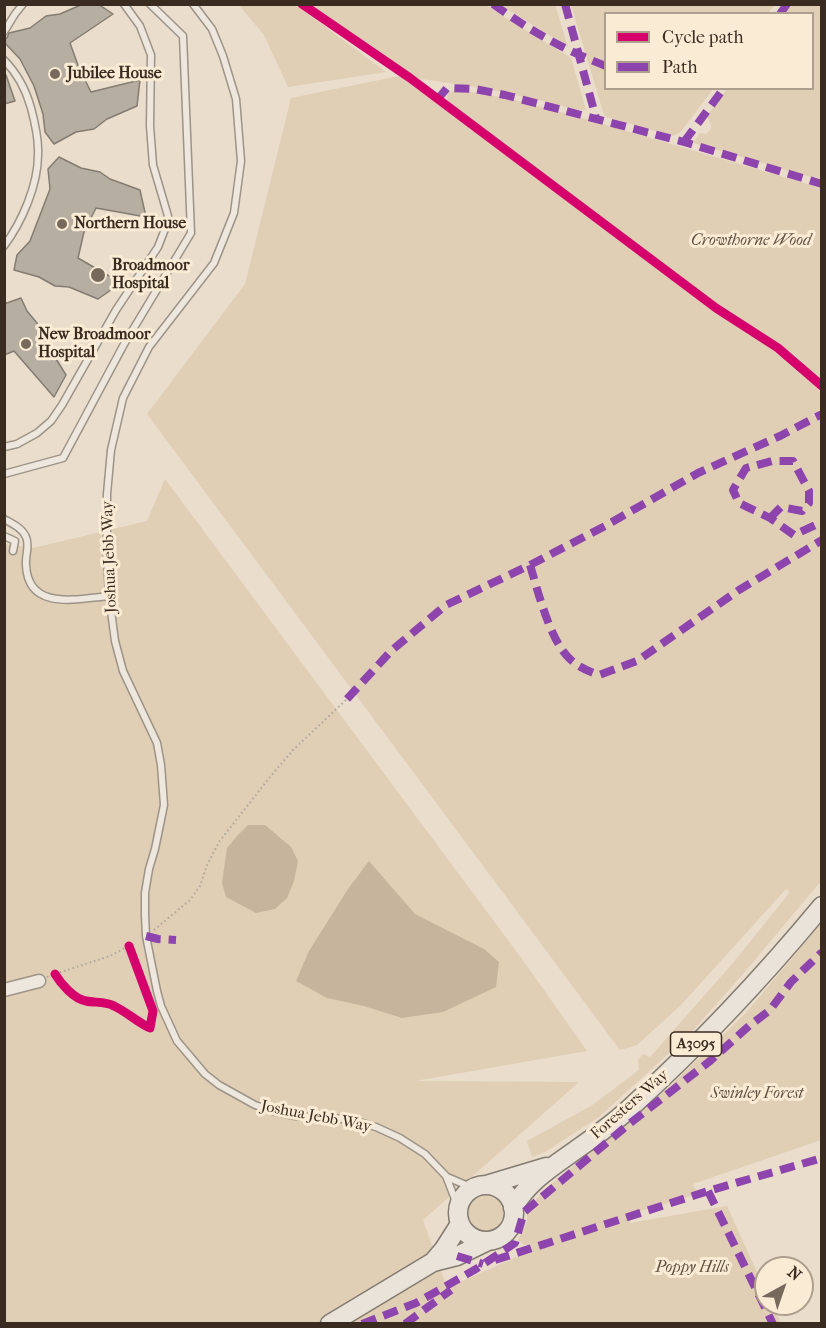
<!DOCTYPE html>
<html>
<head>
<meta charset="utf-8">
<style>
  body { margin:0 }
  #map { position:relative; width:826px; height:1328px; overflow:hidden; background:#eaddcb; font-family:"IM FELL French Canon",serif }
  canvas { display:block }
  .frame { position:absolute; inset:0; border:6px solid #392b20; pointer-events:none }
  .legend { position:absolute; left:604px; top:12px; width:210px; height:78px; box-sizing:border-box; background:#faebd5; border:2px solid #ad9e8d; margin:0; padding:8px 10px; list-style:none; font-size:18px; color:#392b20 }
  .legend li { display:flex; align-items:center; gap:12px; height:30px }
  .legend b { width:30px; border:2px solid #ad9e8d }
  .north { position:absolute; left:754px; top:1256px; width:60px; height:60px; box-sizing:border-box; background:#faebd5; border:2px solid #ad9e8d; border-radius:50%; rotate:40deg; font-size:16px; font-weight:700; line-height:24px; text-align:center; color:#392b20 }
  .north::after { content:''; display:block; margin:auto; width:21px; height:27px; background:#77695c; clip-path:polygon(50% 0,100% 100%,50% 72%,0 100%) }
</style>
</head>
<body>
<div id="map">
<canvas width="826" height="1328"></canvas>
<div class="frame"></div>
<ul class="legend">
<li><b style="height:8px;background:#d6006c"></b>Cycle path</li>
<li><b style="height:8px;background:#8e44ad"></b>Path</li>
</ul>
<div class="north">N</div>
</div>
<script>
const c = document.querySelector('canvas').getContext('2d');
c.lineJoin = 'round';
function paint(path, color) {
  c.fillStyle = color;
  c.fill(path, 'evenodd');
}
function strokePath(path, color, width, dash) {
  c.strokeStyle = color;
  c.lineWidth = width;
  c.lineCap = dash ? 'butt' : 'round';
  c.setLineDash(dash || []);
  c.stroke(path);
}
function label(font, color, halo, rows, align = 'center') {
  c.font = font + ' "IM FELL French Canon",serif';
  c.lineWidth = 6;
  c.setLineDash([]);
  c.textBaseline = 'middle';
  c.strokeStyle = halo;
  c.fillStyle = color;
  for (const [text, x, y, turn = 0] of rows) {
    c.save();
    c.translate(x, y);
    c.rotate((+turn || 0) * Math.PI / 180);
    c.textAlign = isNaN(turn) ? turn : align;
    if (halo) c.strokeText(text, 0, 0);
    c.fillText(text, 0, 0);
    c.restore();
  }
}
paint(new Path2D(`
  M 239,5 L 296,5 L 386,72 L 288,87 L 264,35 Z
  M 308,5 L 486,5 L 501,15 L 571,58 L 586,110 L 574,109 L 539,100 L 482,88 L 415,78 Z
  M 501,5 L 555,5 L 568,47 Z
  M 571,5 L 571,4 L 775,5 L 768,13 L 606,14 L 606,88 L 713,89 L 683,129 L 679,133 L 672,136 L 607,117 L 604,115 Z
  M 789,5 L 821,5 L 821,180 L 693,143 L 700,133 L 706,134 L 711,129 L 711,125 L 707,116 L 727,89 L 812,88 L 812,14 L 782,13 Z
  M 399,76 L 496,146 L 711,309 L 778,351 L 820,391 L 821,395 L 821,409 L 811,415 L 819,418 L 822,421 L 821,881 L 743,974 L 688,1036 L 599,1117 L 545,1152 L 532,1157 L 527,1141 L 591,1106 L 639,1070 L 638,1060 L 643,1054 L 650,1057 L 733,963 L 790,892 L 786,889 L 680,1006 L 637,1045 L 620,1050 L 147,414 L 245,284 L 291,98 Z
  M 457,90 L 507,98 L 582,118 L 821,188 L 821,384 L 798,358 L 779,344 L 720,308 L 450,103 L 447,99 L 448,93 Z
  M 165,479 L 522,959 L 587,1051 L 415,1081 L 579,1082 L 423,1220 L 447,1288 L 532,1250 L 518,1240 L 527,1222 L 527,1209 L 548,1187 L 664,1092 L 745,1014 L 821,924 L 821,1140 L 693,1184 L 698,1194 L 627,1215 L 630,1223 L 727,1206 L 766,1292 L 766,1304 L 772,1304 L 781,1323 L 5,1323 L 4,544 L 33,548 L 147,521 Z
  M466 1213a20 20 0 1 1 40 0a20 20 0 1 1-40 0Z`), '#e0ceb5');
paint(new Path2D(`
  M 248,825 L 265,825 L 291,847 L 298,861 L 294,881 L 287,898 L 275,909 L 256,913 L 226,897 L 222,883 L 227,848 L 237,836 Z
  M 369,861 L 415,914 L 484,949 L 499,962 L 496,987 L 443,1012 L 402,1018 L 364,1006 L 327,998 L 296,981 L 309,951 L 348,889 Z`), '#c6b49c');
const building = new Path2D(`
  M 83,4 L 98,4 L 113,14 L 70,43 L 79,68 L 91,92 L 140,80 L 137,106 L 107,119 L 94,129 L 76,132 L 54,144 L 45,132 L 43,114 L 34,86 L 20,59 L 4,42 L 4,39 L 7,38 L 9,33 L 30,28 L 46,16 L 60,14 Z
  M 4,75 L 6,75 L 15,101 L 4,104 Z
  M 59,157 L 81,168 L 100,172 L 110,179 L 140,190 L 146,217 L 96,208 L 84,232 L 78,258 L 121,283 L 98,299 L 69,287 L 55,286 L 39,277 L 14,270 L 17,255 L 30,241 L 50,189 L 48,169 Z
  M 21,298 L 27,311 L 37,323 L 42,336 L 66,375 L 54,397 L 14,351 L 4,355 L 4,304 Z`);
paint(building, '#b7aea2');
strokePath(building, '#847c71', 1.5);
const service = new Path2D(`
  M 193,4 L 212,29 L 223,56 L 236,99 L 241,161 L 234,213 L 214,263 L 149,347 L 123,398 L 111,450 L 107,494 L 107,555 L 109,596 L 115,641 L 123,671 L 157,743 L 161,765 L 164,805 L 155,849 L 149,869 L 145,893 L 145,915 L 146,936 L 157,991 L 161,1006 L 177,1041 L 205,1074 L 219,1085 L 255,1105 L 273,1111 L 295,1116 L 344,1119 L 359,1122 L 376,1127 L 400,1138 L 425,1154 L 446,1176 L 458,1207
  M 4,32 L 15,14 L 23,4
  M 4,60 C 18,74 26,90 31,108 C 35,123 39,139 38,155 C 38,185 22,222 4,246
  M 4,447 L 17,444 L 37,433 L 51,421 L 62,405 L 116,310 L 158,247 L 165,229 L 168,216 L 153,165 L 150,126 L 151,55 L 140,26 L 124,4
  M 4,474 L 63,458 L 123,346 L 191,233 L 183,36 L 150,4
  M 4,519 C 13,524 22,528 26,537 C 30,545 25,556 26,565 C 28,611 76,599 109,596
  M 4,536 L 15,541 L 13,551
  M 447,1177 L 473,1188`);
const minor = new Path2D(`
  M 4,990 L 39,981`);
const primary = new Path2D(`
  M458 1213a28 28 0 1 1 56 0a28 28 0 1 1-56 0Z
  M 486,1185 L 546,1167
  M 513,1208 C 529,1180 555,1165 580,1147 C 597,1135 615,1122 630,1108 C 697,1047 764,976 822,906
  M 433,1262 L 444,1249 L 460,1224
  M 330,1324 L 433,1262 L 457,1256 L 488,1241`);
strokePath(service, '#9d9488', 9);
strokePath(minor, '#9d9488', 15);
strokePath(primary, '#847c71', 21);
strokePath(new Path2D(`
  M 154,930 L 190,900 L 200,886 L 207,865 L 219,842 L 270,777 L 293,750 L 347,699
  M 47,977 L 55,974 L 110,956 L 129,946 L 153,1011 L 150,1028 C 137,1022 127,1012 114,1006 C 105,1001 95,1003 86,1001 C 74,999 61,984 55,974`), '#aea79f', 2, [1.5, 3]);
strokePath(service, '#ede7de', 6);
strokePath(minor, '#ede7de', 12);
strokePath(primary, '#eae3d9', 18);
strokePath(new Path2D(`
  M 493,4 C 529,30 564,50 606,66
  M 565,4 L 596,118
  M 780,14 L 787,4
  M 437,100 L 447,88 L 475,89 L 505,95 L 684,142 L 822,184
  M 684,142 L 724,88
  M 770,518 L 781,507 L 802,511 L 809,503 L 809,491 L 793,461 L 772,461 L 746,468 L 733,490 L 739,503 L 770,518 L 794,535 L 822,522
  M 530,565 C 538,591 550,641 570,659 C 578,667 588,671 599,675 L 637,661 L 739,590 L 822,540
  M 347,699 L 391,651 L 446,605 L 530,565 L 605,526 L 698,473 L 780,436 L 822,414
  M 146,936 L 158,939 L 176,940
  M 708,1191 L 773,1324
  M 457,1256 L 483,1264
  M 495,1260 L 708,1191 L 822,1158
  M 362,1324 L 416,1303 L 476,1269 L 515,1243 L 524,1212 L 629,1124 L 710,1061 L 749,1026 L 770,1010 L 791,982 L 822,952
  M 405,1324 L 451,1290`), '#8e44ad', 8, [15, 8]);
strokePath(new Path2D(`
  M 302,4 L 410,78 L 716,308 L 778,348 L 822,386
  M 55,974 C 61,984 74,999 86,1001 C 95,1003 105,1001 114,1006 C 127,1012 137,1022 150,1028 L 153,1011 L 129,946`), '#d6006c', 9);
for (const [x, y, r, color] of [
  [55,74,6,"#77695c"],
  [62,224,6,"#77695c"],
  [98,275,8,"#77695c"],
  [26,344,6,"#77695c"]
]) {
  const dot = new Path2D();
  dot.arc(x, y, r, 0, 2 * Math.PI);
  c.fillStyle = color;
  c.fill(dot);
  strokePath(dot, '#faebd5', 2);
}
for (const [x, y, w] of [
  [696,1044,51]
]) {
  const box = new Path2D();
  box.roundRect(x - w / 2, y - 12, w, 24, 4.5);
  c.fillStyle = '#faebd5';
  c.fill(box);
  strokePath(box, '#392b20', 1.5);
}
label('bold 15px', '#392b20', null, [
  ["A3095",696,1044]
]);
label('bold 16px', '#392b20', '#faebd5', [
  ["Jubilee House",67,74],
  ["Northern House",74,224],
  ["Broadmoor",112,266],
  ["Hospital",112,284],
  ["New Broadmoor",38,335],
  ["Hospital",38,353]
], 'left');
label('italic 16px', '#605041', '#faebd5', [
  ["Crowthorne Wood",751,241],
  ["Swinley Forest",757,1094],
  ["Poppy Hills",692,1268]
]);
label('16px', '#392b20', '#faebd5', [
  ["Joshua Jebb Way",110,557,-92],
  ["Foresters Way",630,1105,-41],
  ["Joshua Jebb Way",316,1117,11]
]);
</script>
</body>
</html>
